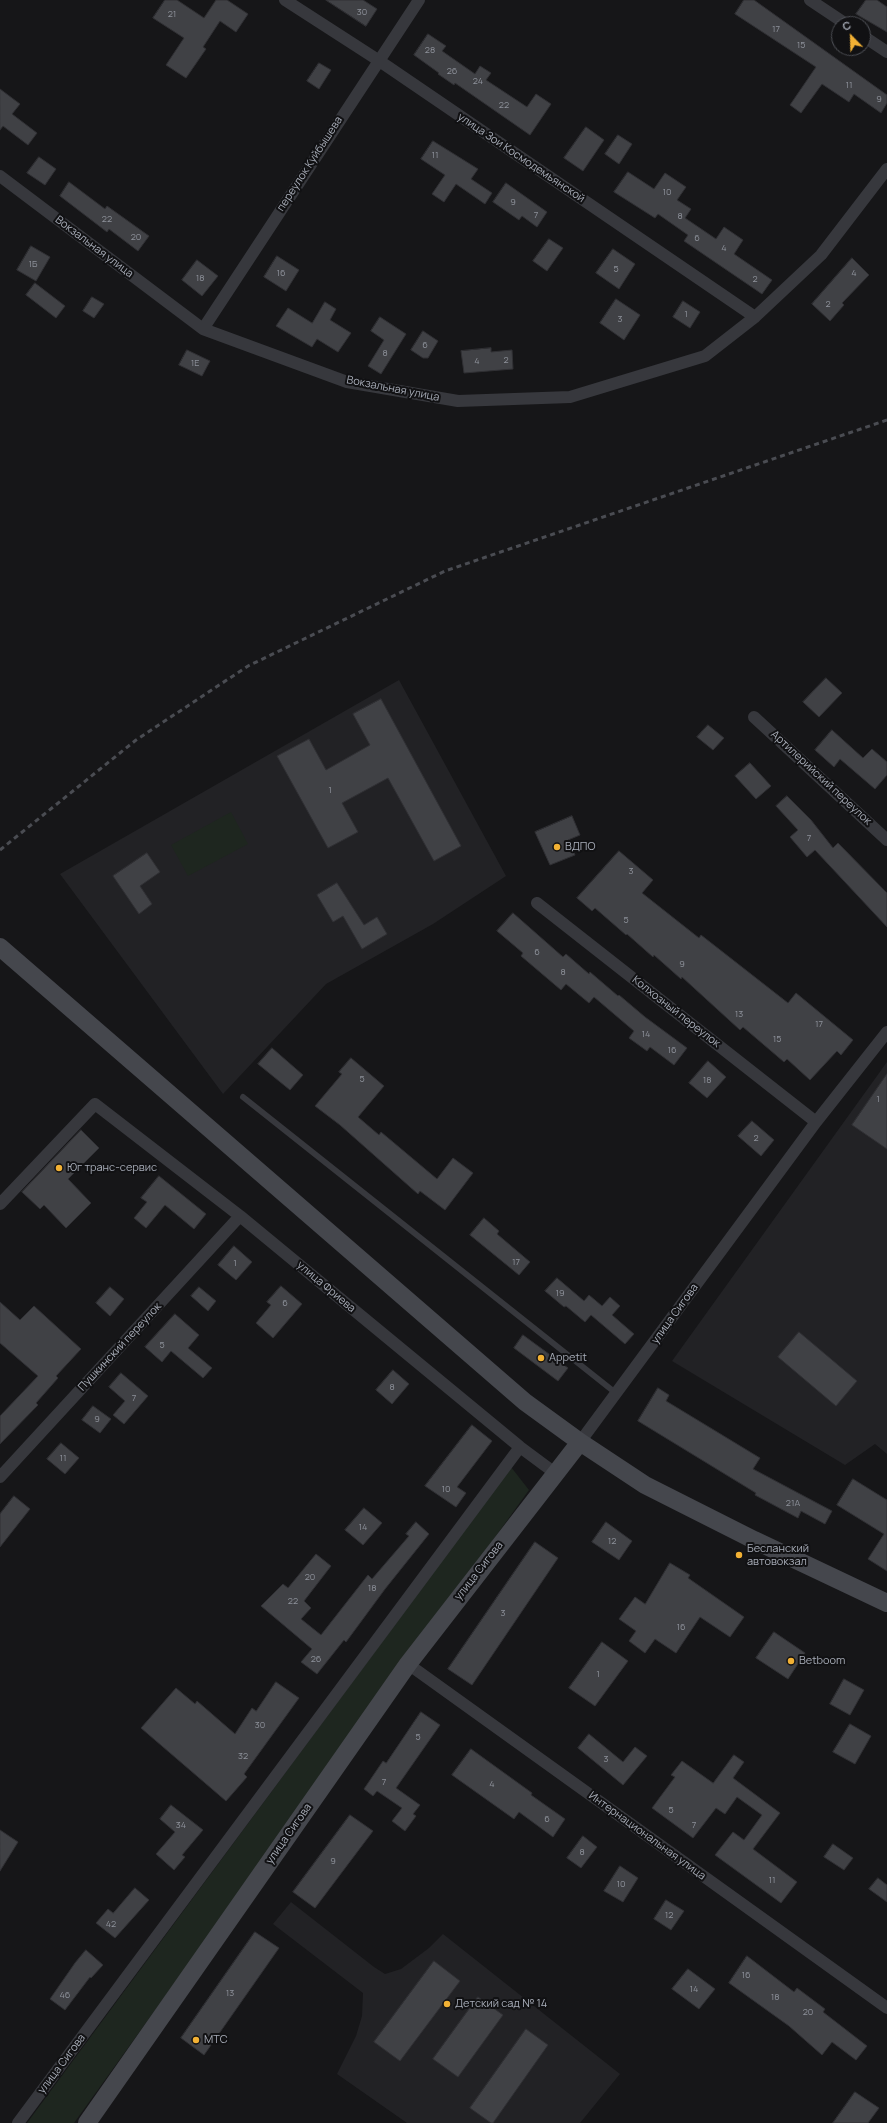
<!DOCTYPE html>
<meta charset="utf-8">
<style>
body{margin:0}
#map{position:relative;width:887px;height:2123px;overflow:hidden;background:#161618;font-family:Manrope,sans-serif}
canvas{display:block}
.north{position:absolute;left:831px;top:16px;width:40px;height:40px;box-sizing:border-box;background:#111113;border:1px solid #4d4f55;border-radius:50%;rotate:337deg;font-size:11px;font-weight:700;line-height:16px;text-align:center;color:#a8adb8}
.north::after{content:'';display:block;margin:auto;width:14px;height:18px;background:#f2b134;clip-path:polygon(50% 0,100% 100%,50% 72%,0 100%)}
</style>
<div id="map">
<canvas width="887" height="2123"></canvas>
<div class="north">С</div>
</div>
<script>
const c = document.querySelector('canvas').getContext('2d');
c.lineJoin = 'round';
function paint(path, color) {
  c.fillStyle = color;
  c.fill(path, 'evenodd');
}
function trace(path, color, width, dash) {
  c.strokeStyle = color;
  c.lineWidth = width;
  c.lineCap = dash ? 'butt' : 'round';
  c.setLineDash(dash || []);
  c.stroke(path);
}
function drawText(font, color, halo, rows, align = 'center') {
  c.font = font + ' Manrope,sans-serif';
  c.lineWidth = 4;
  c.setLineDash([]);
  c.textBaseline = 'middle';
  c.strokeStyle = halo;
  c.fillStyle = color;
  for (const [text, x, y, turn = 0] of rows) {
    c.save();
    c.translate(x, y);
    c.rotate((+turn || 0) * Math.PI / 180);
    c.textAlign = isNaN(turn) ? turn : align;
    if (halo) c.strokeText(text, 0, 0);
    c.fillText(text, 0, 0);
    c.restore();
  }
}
paint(new Path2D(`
 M399,680L506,876L433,924L326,984L223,1094L60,874Z
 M887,1062V1454L875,1444L845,1465L672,1361Z
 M291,1902L374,1967L385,1974L401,1969L429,1948L443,1934L620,2074L580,2123H407L337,2074L356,2036L362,2016L363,1993L273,1924Z`), '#222225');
paint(new Path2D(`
 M231,812L248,844L188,876L171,845Z
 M511,1467L529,1490L74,2123H27Z`), '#1e261f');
const building = new Path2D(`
 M165,0H177L204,18L216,0H227L248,14L236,32L220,21L203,47L206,49L186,78L166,65L184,38L153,18Z
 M326,0H363L377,9L366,26Z
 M744,0H754L887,95V103L881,113L854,94L849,102L822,84L801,113L790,105L816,67L735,14Z
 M866,0H877L887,7V32L856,14Z
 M428,34L446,46L442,51L475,74L480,66L491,73L486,80L527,107L536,94L551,104L530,135L455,83L454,85L438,74L439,73L414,55Z
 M319,63L331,70L319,89L307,81Z
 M0,89L20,104L12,114L37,133L28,145L3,126L0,130Z
 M586,127L604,140L583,171L564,158Z
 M618,135L632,144L619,164L605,154Z
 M433,141L478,169L471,179L492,193L485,204L456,184L444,202L432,194L445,175L421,159Z
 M39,157L56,169L45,185L27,173Z
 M628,172L654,189L665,173L686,187L677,200L691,209L685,218L716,239L724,227L743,240L734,254L772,280L762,294L684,241L688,235L658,214L655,218L614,192Z
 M69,182L105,209L107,206L149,236L138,251L109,229L107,232L60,196Z
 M506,183L547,212L537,227L522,216L519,220L493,202Z
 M549,239L563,248L547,271L533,261Z
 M31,246L50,257L36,281L17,270Z
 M613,249L635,264L619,289L596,273Z
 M277,256L299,270L286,291L264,277Z
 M852,258L869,275L842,303L844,305L830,321L812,304Z
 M197,260L218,276L202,296L182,280Z
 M35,283L65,306L56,318L26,295Z
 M92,297L104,304L94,318L83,311Z
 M616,299L640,315L624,340L600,323Z
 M683,301L700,312L690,328L673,317Z
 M325,302L336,309L330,320L351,333L338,352L317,339L312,347L276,326L288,308L312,323Z
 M380,317L406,334L381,374L368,366L384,340L371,331Z
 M423,331L438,341L428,358H423L411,350Z
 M491,348V352L512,350L513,369L464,373L461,351Z
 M187,350L210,361L202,376L179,365Z
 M826,678L842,693L819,717L803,702Z
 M381,699L461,846L434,861L388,778L342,803L358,832L328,848L277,756L309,739L326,770L370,745L353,714Z
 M708,725L724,738L713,750L697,737Z
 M832,730L863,758L872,749L887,762V775L875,789L840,759L834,767L815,750Z
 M750,763L771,786L756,799L735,776Z
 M787,796L811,820L833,848L838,843L887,893V927L815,850L807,857L790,837L798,830L776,806Z
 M572,816L580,835L568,840L575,855L550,865L535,832Z
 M619,851L653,880L642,893L699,938L701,935L788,1003L796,993L853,1040L841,1055L837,1051L810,1080L787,1059L784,1062L743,1027L740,1030L682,977L681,979L654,955L653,957L627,934L626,935L595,908L592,911L577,898Z
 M147,853L160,872L140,886L152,904L139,914L113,876Z
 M337,883L364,925L377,917L387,934L362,949L343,916L333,922L317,895Z
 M513,913L563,957L566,954L589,974L590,972L618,996L619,995L645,1017L687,1048L674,1065L650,1047L647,1051L629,1038L634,1031L594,997L589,1003L566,984L561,990L521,956L523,953L497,931Z
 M272,1048L303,1075L290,1090L258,1064Z
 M351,1058L384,1086L358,1117L379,1135L381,1132L437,1179L453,1158L473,1173L445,1210L420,1191L418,1194L340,1125L315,1106L342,1074L339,1072Z
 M708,1061L726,1077L707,1098L689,1083Z
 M887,1074V1149L852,1125Z
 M752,1121L774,1140L761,1156L738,1136Z
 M81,1130L99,1148L68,1179L91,1203L66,1228L44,1205L40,1209L22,1192Z
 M159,1176L206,1214L194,1229L165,1205L146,1228L134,1218L147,1202L141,1198Z
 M484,1218L499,1231L497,1234L530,1262L519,1275L470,1235Z
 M234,1246L252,1262L236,1280L218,1265Z
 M557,1278L584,1301L589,1295L602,1306L610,1297L620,1306L612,1315L634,1334L625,1344L591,1315L585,1322L566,1306L564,1307L545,1291Z
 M281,1286L302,1304L273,1338L256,1323L271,1305L267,1302Z
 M110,1287L124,1299L110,1316L96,1303Z
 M199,1287L216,1301L208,1311L191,1296Z
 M0,1302L20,1320L34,1306L81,1349L56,1376L58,1378L36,1403L38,1405L0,1444V1416L38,1376L0,1343Z
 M175,1314L199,1335L188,1348L212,1368L203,1378L171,1351L162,1362L145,1347Z
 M799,1332L857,1381L836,1406L778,1357Z
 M523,1335L568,1368L558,1381L514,1348Z
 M393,1370L409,1384L392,1404L376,1390Z
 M121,1373L148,1396L124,1424L113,1415L125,1401L109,1387Z
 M658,1388L669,1395L666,1401L760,1458L753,1469L832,1511L825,1524L801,1511L798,1518L755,1495L756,1493L638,1421Z
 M93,1406L111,1419L100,1433L82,1420Z
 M472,1425L492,1441L457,1487L466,1493L456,1507L425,1486Z
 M61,1443L79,1458L65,1474L47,1459Z
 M853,1479L887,1500V1571L868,1559L884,1534L837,1505Z
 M14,1496L30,1509L0,1547V1514Z
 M364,1508L382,1523L363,1545L345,1530Z
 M416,1522L429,1534L385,1589L346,1642L344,1640L317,1674L301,1662L312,1649L261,1606L283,1584L288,1588L316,1554L331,1566L304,1601L311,1608L301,1619L321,1635L368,1575L372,1579L409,1536L406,1534Z
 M606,1522L632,1541L619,1560L592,1542Z
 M535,1542L558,1558L472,1685L448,1669Z
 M670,1563L690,1575L688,1578L744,1617L730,1637L700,1617L676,1653L655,1639L645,1653L629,1641L636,1631L619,1619L635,1597L645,1604Z
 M774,1632L805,1653L788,1679L756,1658Z
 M602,1642L628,1661L595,1706L569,1688Z
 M844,1679L864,1690L850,1715L830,1704Z
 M276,1682L299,1698L244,1774L247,1777L226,1801L141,1728L176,1688L195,1704L197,1701L235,1734L252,1708L256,1711Z
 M421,1712L440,1725L396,1788L420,1805L413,1814L416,1816L405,1831L392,1821L402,1808L377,1791L373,1796L364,1789L383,1761L386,1763Z
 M850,1724L871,1736L855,1764L833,1752Z
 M589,1734L623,1762L635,1747L647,1756L623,1785L578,1748Z
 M471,1749L532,1793L531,1795L565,1819L553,1837L519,1812L514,1819L452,1775Z
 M734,1755L744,1762L733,1778L780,1813L753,1849L797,1882L781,1903L715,1855L733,1832L744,1840L762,1815L737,1797L725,1814L716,1808L693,1838L652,1808L675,1777L671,1775L682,1761L713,1783Z
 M171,1805L203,1830L182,1855L185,1857L174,1870L156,1854L175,1832L160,1819Z
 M350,1815L373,1831L315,1908L293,1892Z
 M0,1830L18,1842L0,1871Z
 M583,1836L597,1847L581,1868L567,1858Z
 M833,1844L853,1858L844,1870L824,1857Z
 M620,1866L638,1878L623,1902L604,1891Z
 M878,1878L887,1885V1902L869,1889Z
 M135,1888L149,1900L115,1938L96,1923L108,1909L113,1913Z
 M666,1900L684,1911L671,1930L654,1919Z
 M255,1932L279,1948L204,2055L181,2038Z
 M86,1950L103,1965L91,1978L90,1977L65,2010L50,1999L75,1963Z
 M747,1956L794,1992L797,1988L825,2009L823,2012L867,2046L856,2060L832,2042L822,2055L789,2026L729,1983Z
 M434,1961L460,1981L400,2061L374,2042Z
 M688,1969L715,1989L699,2009L672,1989Z
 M478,1997L503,2015L458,2077L433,2059Z
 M526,2029L548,2045L493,2123H491L470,2108Z
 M855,2092L879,2108L868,2123H833Z`);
paint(building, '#404145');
trace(building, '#303034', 1);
trace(new Path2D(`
 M243,1097L617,1394`), '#37383d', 6);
trace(new Path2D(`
 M285,0L378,60L755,317
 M810,0L846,24
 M863,36L887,52
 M0,176L203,329L347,382L458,401L570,397L705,356L755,317L821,255L887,169
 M203,329L419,0
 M754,717L887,840
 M537,903L816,1122
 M0,1204L95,1104L240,1216L520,1447L555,1473
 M580,1442L816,1122L887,1032
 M0,1477L240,1216
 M408,1664L887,2008
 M18,2123L520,1447`), '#37383d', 12);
trace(new Path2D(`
 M0,947L525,1402L580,1442L645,1485L754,1540L887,1603
 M87,2123L408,1664L580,1442`), '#45474d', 18);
trace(new Path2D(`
 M0,850L136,740L248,666L445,571L887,420`), '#4a4c52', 3, [5, 4]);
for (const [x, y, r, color] of [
 [557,847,4,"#f2b134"],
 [59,1168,4,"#f2b134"],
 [541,1358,4,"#f2b134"],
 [739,1555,4,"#f2b134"],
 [791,1661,4,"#f2b134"],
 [447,2004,4,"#f2b134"],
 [196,2040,4,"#f2b134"]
]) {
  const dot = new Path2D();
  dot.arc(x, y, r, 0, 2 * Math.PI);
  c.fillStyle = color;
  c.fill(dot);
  trace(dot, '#111113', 1.5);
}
drawText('9px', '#8e929b', null, [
 ["30",362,12],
 ["21",172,14],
 ["17",776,29],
 ["15",801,45],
 ["28",430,50],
 ["26",452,71],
 ["24",478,81],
 ["11",849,85],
 ["9",879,99],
 ["22",504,105],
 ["11",435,155],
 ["10",667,192],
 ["9",513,202],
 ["7",536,215],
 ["8",680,216],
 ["22",107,219],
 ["20",136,237],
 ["6",697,238],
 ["4",724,248],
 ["1Б",33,264],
 ["5",616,269],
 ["16",281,273],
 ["4",854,273],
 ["18",200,278],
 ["2",755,279],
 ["2",828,304],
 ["1",686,314],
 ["3",620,319],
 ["6",425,345],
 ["8",385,353],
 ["2",506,360],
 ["4",477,361],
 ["1Е",195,363],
 ["1",330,790],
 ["7",809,838],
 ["3",631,871],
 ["5",626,920],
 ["6",537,952],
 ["9",682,964],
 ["8",563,972],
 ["13",739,1014],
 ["17",819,1024],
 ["14",646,1034],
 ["15",777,1039],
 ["16",672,1050],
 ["5",362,1079],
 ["18",707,1080],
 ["1",878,1099],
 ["2",756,1138],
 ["17",516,1262],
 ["1",235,1263],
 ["19",560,1293],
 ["6",285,1303],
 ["5",162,1345],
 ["8",392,1387],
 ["7",134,1398],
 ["9",97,1419],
 ["11",63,1458],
 ["10",446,1489],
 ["21А",793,1503],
 ["14",363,1527],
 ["12",612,1541],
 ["20",310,1577],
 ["18",372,1588],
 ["22",293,1601],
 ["3",503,1613],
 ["16",681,1627],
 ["26",316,1659],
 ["1",598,1674],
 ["30",260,1725],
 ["5",418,1737],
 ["32",243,1756],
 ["3",606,1759],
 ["7",384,1782],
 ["4",492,1784],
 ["5",671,1810],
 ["6",547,1819],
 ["34",181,1825],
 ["7",694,1825],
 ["8",582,1852],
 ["9",333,1861],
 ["11",772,1880],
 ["10",621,1884],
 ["12",669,1915],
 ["42",111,1924],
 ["16",746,1975],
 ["14",694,1989],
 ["13",230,1993],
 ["46",65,1995],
 ["18",775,1997],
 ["20",808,2012]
]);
drawText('11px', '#a8adb8', '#111113', [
 ["улица Зои Космодемьянской",521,158,34],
 ["переулок Куйбышева",310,164,-57],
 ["Вокзальная улица",94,247,37],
 ["Вокзальная улица",393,389,11],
 ["Артилерийский переулок",821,778,43],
 ["Колхозный переулок",676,1012,38],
 ["улица Фриева",326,1287,40],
 ["улица Сигова",675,1314,-54],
 ["Пушкинский переулок",120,1347,-47],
 ["улица Сигова",479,1571,-52],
 ["улица Сигова",289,1834,-55],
 ["Интернациональная улица",647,1836,36],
 ["улица Сигова",62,2064,-53]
]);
drawText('11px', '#a8adb8', '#111113', [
 ["ВДПО",565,847],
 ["Юг транс-сервис",67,1168],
 ["Appetit",549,1358],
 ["Бесланский",747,1549],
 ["автовокзал",747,1562],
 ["Betboom",799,1661],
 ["Детский сад № 14",455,2004],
 ["МТС",204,2040]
], 'left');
</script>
